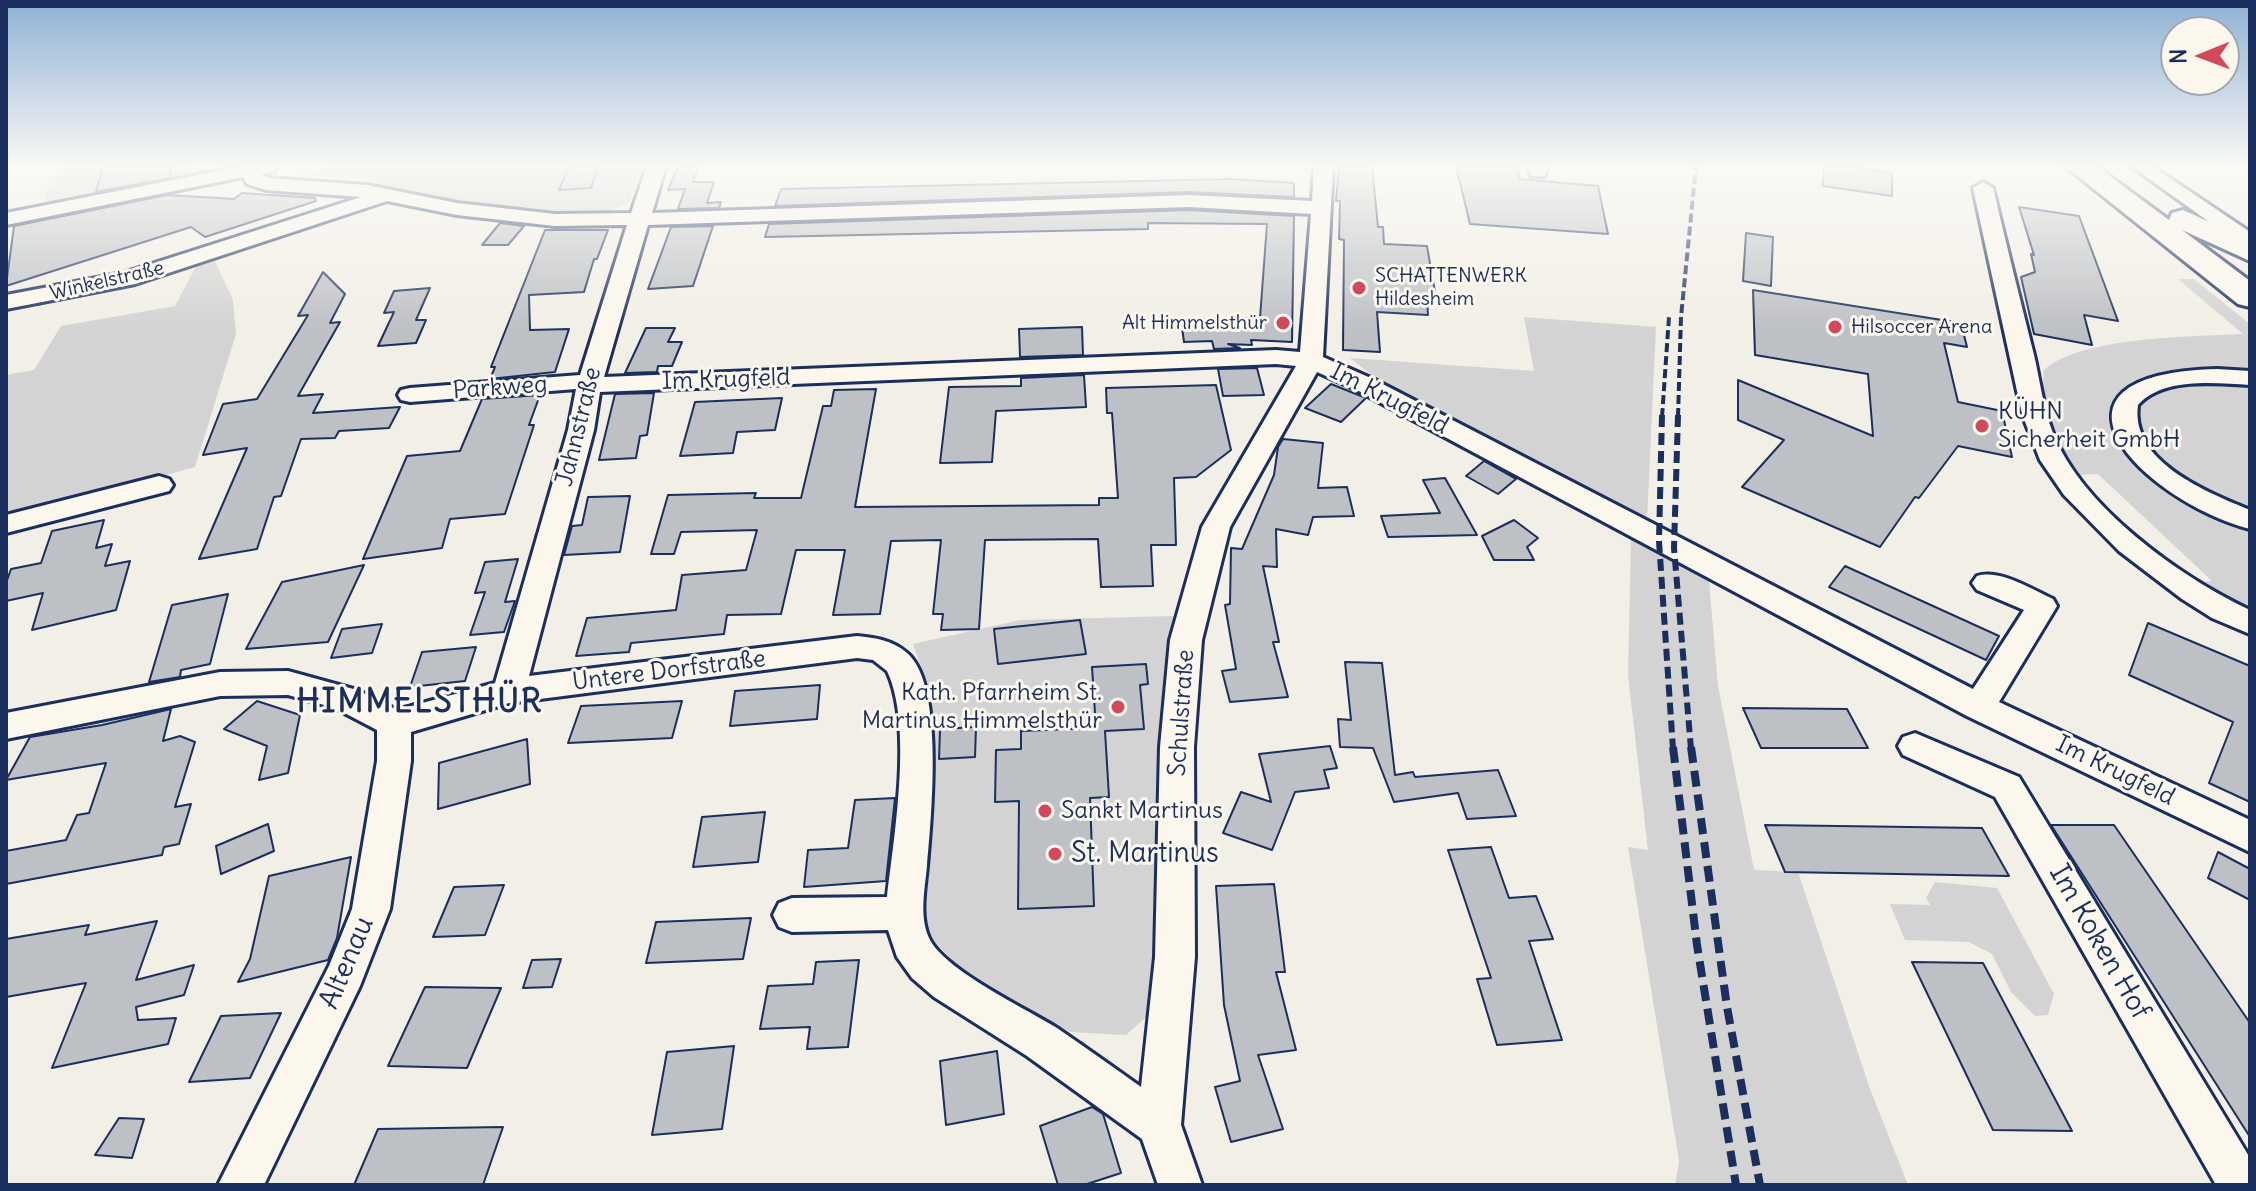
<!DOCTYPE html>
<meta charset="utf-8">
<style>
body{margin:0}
#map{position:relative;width:2256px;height:1191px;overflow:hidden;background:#f2efe6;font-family:Delius,sans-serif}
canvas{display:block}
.frame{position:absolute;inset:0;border:8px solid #1b2f5e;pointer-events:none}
.north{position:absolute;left:2160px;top:16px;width:80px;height:80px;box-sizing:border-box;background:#fbf7ec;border:2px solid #a1a7b3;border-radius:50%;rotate:269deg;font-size:22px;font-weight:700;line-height:32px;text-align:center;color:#1b2f5e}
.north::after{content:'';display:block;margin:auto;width:28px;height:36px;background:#d1495b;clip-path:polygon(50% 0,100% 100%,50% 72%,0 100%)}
</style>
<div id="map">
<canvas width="2256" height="1191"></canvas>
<div class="frame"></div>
<div class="north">N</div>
</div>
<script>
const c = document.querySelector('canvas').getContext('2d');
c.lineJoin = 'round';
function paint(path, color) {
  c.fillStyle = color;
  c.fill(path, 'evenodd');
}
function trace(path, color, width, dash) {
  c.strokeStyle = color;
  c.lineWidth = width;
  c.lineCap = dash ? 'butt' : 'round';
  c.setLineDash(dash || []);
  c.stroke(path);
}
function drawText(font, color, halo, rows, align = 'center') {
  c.font = font + ' Delius,sans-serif';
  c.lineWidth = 6;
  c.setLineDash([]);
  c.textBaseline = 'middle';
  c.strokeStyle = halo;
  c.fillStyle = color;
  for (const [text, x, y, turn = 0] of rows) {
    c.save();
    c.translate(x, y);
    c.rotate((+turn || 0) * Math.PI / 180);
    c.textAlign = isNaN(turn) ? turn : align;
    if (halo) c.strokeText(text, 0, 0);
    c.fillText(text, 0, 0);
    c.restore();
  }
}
paint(new Path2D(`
 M65,166H191L189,173L45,204L46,191Z
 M335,166H642L629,203C559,236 448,194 373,186L379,179L297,175Z
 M215,261L233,300L236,334L195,467L6,519V375L34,370L61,326L175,306L196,266Z
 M2178,279H2194L2250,324V508L2218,495L2250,528V613L2193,583L2212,581L2098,474L2078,475C2058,443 2038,409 2044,370C2082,336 2191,337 2243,334Z
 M1524,317L1656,327L1647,520L1379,381L1350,358L1534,371Z
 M1631,539L1709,581L1718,686L1754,870L1798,872L1870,1089L1908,1185H1675L1679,1161L1628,847L1648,850L1628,675Z
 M1174,616L1164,732L1153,1011L1126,1035L1070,1032L971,979L918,925L934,722L927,684L913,644L1021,620Z
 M1935,882L1997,888L2054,994L2048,1015L2035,1016L2011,992L1992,954L1969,942L1905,940L1890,904L1930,905L1926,898Z`), '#d2d3d2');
const building = new Path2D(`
 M103,166H171L170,178L96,192Z
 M569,166H598L591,188L559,190Z
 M678,166H699L693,182H714L707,203L721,202L719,208L678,209L685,189L668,190Z
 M1339,166H1372L1378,227H1383L1384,244L1427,246L1436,298L1427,297L1428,315L1377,312L1380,352L1343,350L1344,240L1339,239L1340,201H1336Z
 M1456,166H1517L1520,179L1598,186L1608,234L1470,224Z
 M1824,166H1852L1892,174V196L1823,186Z
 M1232,179L1294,183V197L1189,192L775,206L781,189Z
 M242,193L315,198L316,201L205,237L191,227L6,286L14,226L167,195L234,199Z
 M2019,207L2079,216L2118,321L2084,315L2092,345L2034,334L2021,277L2035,272L2031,254L2034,255Z
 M1189,210L1294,216L1292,342L1251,340L1252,345L1228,344L1240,348L1214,349L1212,341L1184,342L1181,320L1260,318L1267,224L1148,223V229L765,237L769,224Z
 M500,223L524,226L508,245H482Z
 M713,226L693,286L648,289L671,227Z
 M545,230H608L597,259H594L584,292L529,295L530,330L569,329L555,372L490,379L495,367H491Z
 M1746,233L1773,237L1771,286L1743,281Z
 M323,272L345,294L330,323L340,322L298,396L323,394L313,413L400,407L389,428L339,431L335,438L301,439L281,496L274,497L257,549L199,559L247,448L203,455L223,404L257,399L308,315L298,316Z
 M430,288L416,320H426L416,343L378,346L394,312L384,313L394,291Z
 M1753,290L1961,323L1967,347L1944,343L1958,402L2002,411L2012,457L1958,446L1919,498L1915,497L1880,547L1742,487L1784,440L1738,420V380L1873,436L1868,374L1755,355Z
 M1082,327L1083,355L1020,357L1019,329Z
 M646,328H675L668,342H682L672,366H658L657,372L625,373Z
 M1257,368L1264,395L1223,396L1218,369Z
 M1084,375L1086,407L996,411L992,462L940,463L949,387L1021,386V378Z
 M1331,384L1366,398L1341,422L1305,408Z
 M1216,385L1231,450L1196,477L1174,478L1176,545H1151L1153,586L1101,587L1098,539L985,540L979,629L941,630L943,614H933L941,540L891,541L880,614L833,615L845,550H796L781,614L727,615L724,634L631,643L629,652L576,656L587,618L676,610L682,575L746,570L757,530L681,532L674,554H651L668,495L756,493L754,498H801L823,406H831L834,390L876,389L855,507L1099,505V498H1118L1112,413H1107L1106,388Z
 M654,393L647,435L640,436L636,458L599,460L615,394Z
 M540,395L529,425H534L505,514L450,519L442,548L363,559L407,456L460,451L482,399Z
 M782,398L775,430L737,432L733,453L680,456L695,402Z
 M1283,439L1323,443L1318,488L1347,487L1354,516L1313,517L1308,535L1276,529L1277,567L1263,566L1279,642H1273L1288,697L1230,702L1222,671L1236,669L1225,605L1230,604L1231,548L1242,549L1274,475L1278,447Z
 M1484,461L1516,479L1498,494L1466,476Z
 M1445,478L1477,535L1388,537L1381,516L1440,513L1423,480Z
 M630,496L620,552L564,555L572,526L582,525L588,497Z
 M104,520L96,548L112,544L105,566L130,561L116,610L32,630L43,593L6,601V583L11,569L41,563L52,531Z
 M1514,520L1538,538L1527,547L1534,560H1494L1482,536Z
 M518,559L505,602L515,601L504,632L470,635L485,592L475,593L485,562Z
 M364,565L328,642L246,649L282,582Z
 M1845,566L1999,636L1986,660L1829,587Z
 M228,594L210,664L181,670L180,677L149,682L172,605Z
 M1080,620L1086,654L998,664L994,629Z
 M2148,623L2250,666V802L2209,783L2233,722L2129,675Z
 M382,624L372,653L331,658L342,629Z
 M476,647L465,681L410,687L422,652Z
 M1345,662L1382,663L1395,775L1413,772L1415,777L1498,770L1516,816L1467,819L1458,793L1394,802L1373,748L1340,747L1338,719L1351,720Z
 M1146,664L1148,684L1140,685L1144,729L1105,731L1109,797L1090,798L1094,906L1018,909L1019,801L995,802L996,750L1021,749V731L1096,728L1092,667Z
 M820,685L817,719L730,726L735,691Z
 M257,701L300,715L288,773L259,780L267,746L224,729Z
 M682,701L672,738L568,743L581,706Z
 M1743,708L1847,709L1868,748H1761Z
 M171,709L163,741L180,736L195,742L175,807L191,804L179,844L164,847L162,855L6,884V851L66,840L77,815L89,813L106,763L6,780L30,737L102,725Z
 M976,727L975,757L939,759L940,729Z
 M527,739L530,784L438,809L439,763Z
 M1330,746L1337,768L1324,770L1329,788L1295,792L1272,850L1223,833L1241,792L1271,802L1259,754Z
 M895,798L886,881L804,887L808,850L848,848L855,800Z
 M765,812L758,862L693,867L702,817Z
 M268,824L274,851L221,874L216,846Z
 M1765,825L1982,828L2009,876L1785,872Z
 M2051,825H2114L2250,1023V1137Z
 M1491,847L1509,898L1536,896L1553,939L1529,941L1562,1040L1497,1045L1477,979L1491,978L1448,850Z
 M2218,852L2250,869V900L2208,878Z
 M351,857L337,938L328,960L238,982L250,959L269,876Z
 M1274,884L1285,972H1276L1296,1050L1258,1055L1283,1129L1231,1142L1215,1087L1240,1081L1224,1005L1216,886Z
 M504,885L485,935L433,937L454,887Z
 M751,918L743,959L646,963L656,922Z
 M157,921L136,980L194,965L184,995L136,1007L138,1020L176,1018L168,1044L52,1068L86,983L6,997V939L89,925L85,935Z
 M561,959L552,987L523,988L532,960Z
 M859,960L848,1047L807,1049L810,1027L760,1029L768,986L813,984L816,962Z
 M1912,962L1983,963L2072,1131L1993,1130Z
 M425,987L501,988L467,1068L388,1066Z
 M281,1013L250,1078L189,1082L221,1016Z
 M734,1046L722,1129L652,1135L667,1052Z
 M997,1051L1004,1114L946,1125L940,1061Z
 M1092,1107L1103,1114L1121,1173L1084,1185H1058L1040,1126Z
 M119,1118L144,1119L132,1158L95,1155Z
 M503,1127L483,1185H354L378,1129Z`);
paint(building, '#bdc0c4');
trace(building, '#1b2f5e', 2);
const minor = new Path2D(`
 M243,166H276L274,171L261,174L268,178L367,185L457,203L555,214L631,213L647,166H666L652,213L1189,195L1312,201L1314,166H1333L1323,357L1373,379L1973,689L2024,610L1977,590L1972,583L1977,576C2000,569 2031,589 2053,599L2057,606L1999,702L2250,820V852L1967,716L1355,389L1317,372L1230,527L1202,640L1194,747L1195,957L1181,1125L1202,1185H1158L1142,1139L1027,1056L934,997L912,978L897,957L888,930L792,932L779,927L773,915L779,903L792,898L887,897C894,837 913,725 887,671L873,660L857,658L509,703L411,732V761L390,909L360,986L264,1185H218L329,966L352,909L377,761V730L335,708L288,695L220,696L6,739V713L220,672L288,671L357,690L397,710L495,683L568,430L576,389L410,402L401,400L398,395L401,390L410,388L580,375L627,225L555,226L457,215L387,201L135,284L6,309V295L123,273L361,197L266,190L247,184L243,177L6,225V213ZM1189,207L1311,214L1300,352L1276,350L604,377L648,225ZM1276,364L1296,366L1202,527L1170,640L1160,747L1155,957L1141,1087C1113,1067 1085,1047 1057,1028C1025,1008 944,970 929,938C919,916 925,888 927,866C931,819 945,685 907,653C892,640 876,638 857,636L529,676L594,430L600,392Z
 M1529,166H1547L1545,176H1531Z
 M2131,166H2152L2250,232V248L2243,246Z
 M1983,182L1993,188C2006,244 2020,299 2034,355C2040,380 2043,408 2053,433C2082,507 2180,577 2250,610V634L2212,618L2182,599L2119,551L2064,495L2040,460L2022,414L1973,188Z
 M2217,369L2250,371V385C2215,383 2163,377 2138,405C2130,462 2207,492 2250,510V529C2142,500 2019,374 2217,369Z
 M159,476L169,479L173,485L169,491L6,533V515Z
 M1915,733L2019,777L2250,1158V1185H2216L1995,797L1903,755L1898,746L1903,737Z`);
const highway = new Path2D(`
 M2065,166H2096L2169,220L2172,213L2183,210L2250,240V261L2182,230L2250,281V307L2238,304Z`);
trace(minor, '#1b2f5e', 6);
trace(highway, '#1b2f5e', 6);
paint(minor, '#fbf7ec');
paint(highway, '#fbf7ec');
trace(new Path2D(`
 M1662,417L1669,317
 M1678,417L1681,317L1696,166`), '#1b2f5e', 4, [9, 4]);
trace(new Path2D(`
 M1662,415L1659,541L1673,749
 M1678,415L1674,548L1691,749`), '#1b2f5e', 6, [12, 6]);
trace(new Path2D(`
 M1673,747L1697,945L1736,1185
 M1691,747L1727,1007L1760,1185`), '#1b2f5e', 8, [16, 8]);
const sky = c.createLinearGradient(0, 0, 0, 332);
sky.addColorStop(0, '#8fb1d4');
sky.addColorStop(0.5, '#f9f8f4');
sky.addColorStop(1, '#f9f8f400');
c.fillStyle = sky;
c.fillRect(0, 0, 2256, 332);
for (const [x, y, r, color] of [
 [1359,288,8,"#d1495b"],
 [1283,323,8,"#d1495b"],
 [1835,327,8,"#d1495b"],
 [1982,426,8,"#d1495b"],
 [1118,707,8,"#d1495b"],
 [1045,811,8,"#d1495b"],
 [1055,854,8,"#d1495b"]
]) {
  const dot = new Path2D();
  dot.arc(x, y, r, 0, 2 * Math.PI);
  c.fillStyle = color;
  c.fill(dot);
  trace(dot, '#fbf7ec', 3);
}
drawText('20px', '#1b2f5e', '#fbf7ec', [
 ["SCHATTENWERK",1375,276],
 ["Hildesheim",1375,299],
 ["Alt Himmelsthür",1267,323,"right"],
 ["Hilsoccer Arena",1851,327]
], 'left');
drawText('20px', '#1b2f5e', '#fbf7ec', [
 ["Winkelstraße",107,281,-13]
]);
drawText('24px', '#1b2f5e', '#fbf7ec', [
 ["Im Krugfeld",726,380,-2],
 ["Parkweg",500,388,-4],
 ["Im Krugfeld",1389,399,27],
 ["Jahnstraße",579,427,-76],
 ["Untere Dorfstraße",669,671,-7],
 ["Schulstraße",1182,713,-86],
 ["Im Krugfeld",2115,771,26]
]);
drawText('24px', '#1b2f5e', '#fbf7ec', [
 ["KÜHN",1998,412],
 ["Sicherheit GmbH",1998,440],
 ["Kath. Pfarrheim St.",1102,693,"right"],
 ["Martinus Himmelsthür",1102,721,"right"],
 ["Sankt Martinus",1061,811]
], 'left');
drawText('28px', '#1b2f5e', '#fbf7ec', [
 ["St. Martinus",1071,854]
], 'left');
drawText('28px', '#1b2f5e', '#fbf7ec', [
 ["Im Koken Hof",2099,942,60],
 ["Altenau",347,963,-67]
]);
c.letterSpacing = '2px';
drawText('bold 32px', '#1b2f5e', '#fbf7ec', [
 ["HIMMELSTHÜR",420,703]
]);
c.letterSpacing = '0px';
</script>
